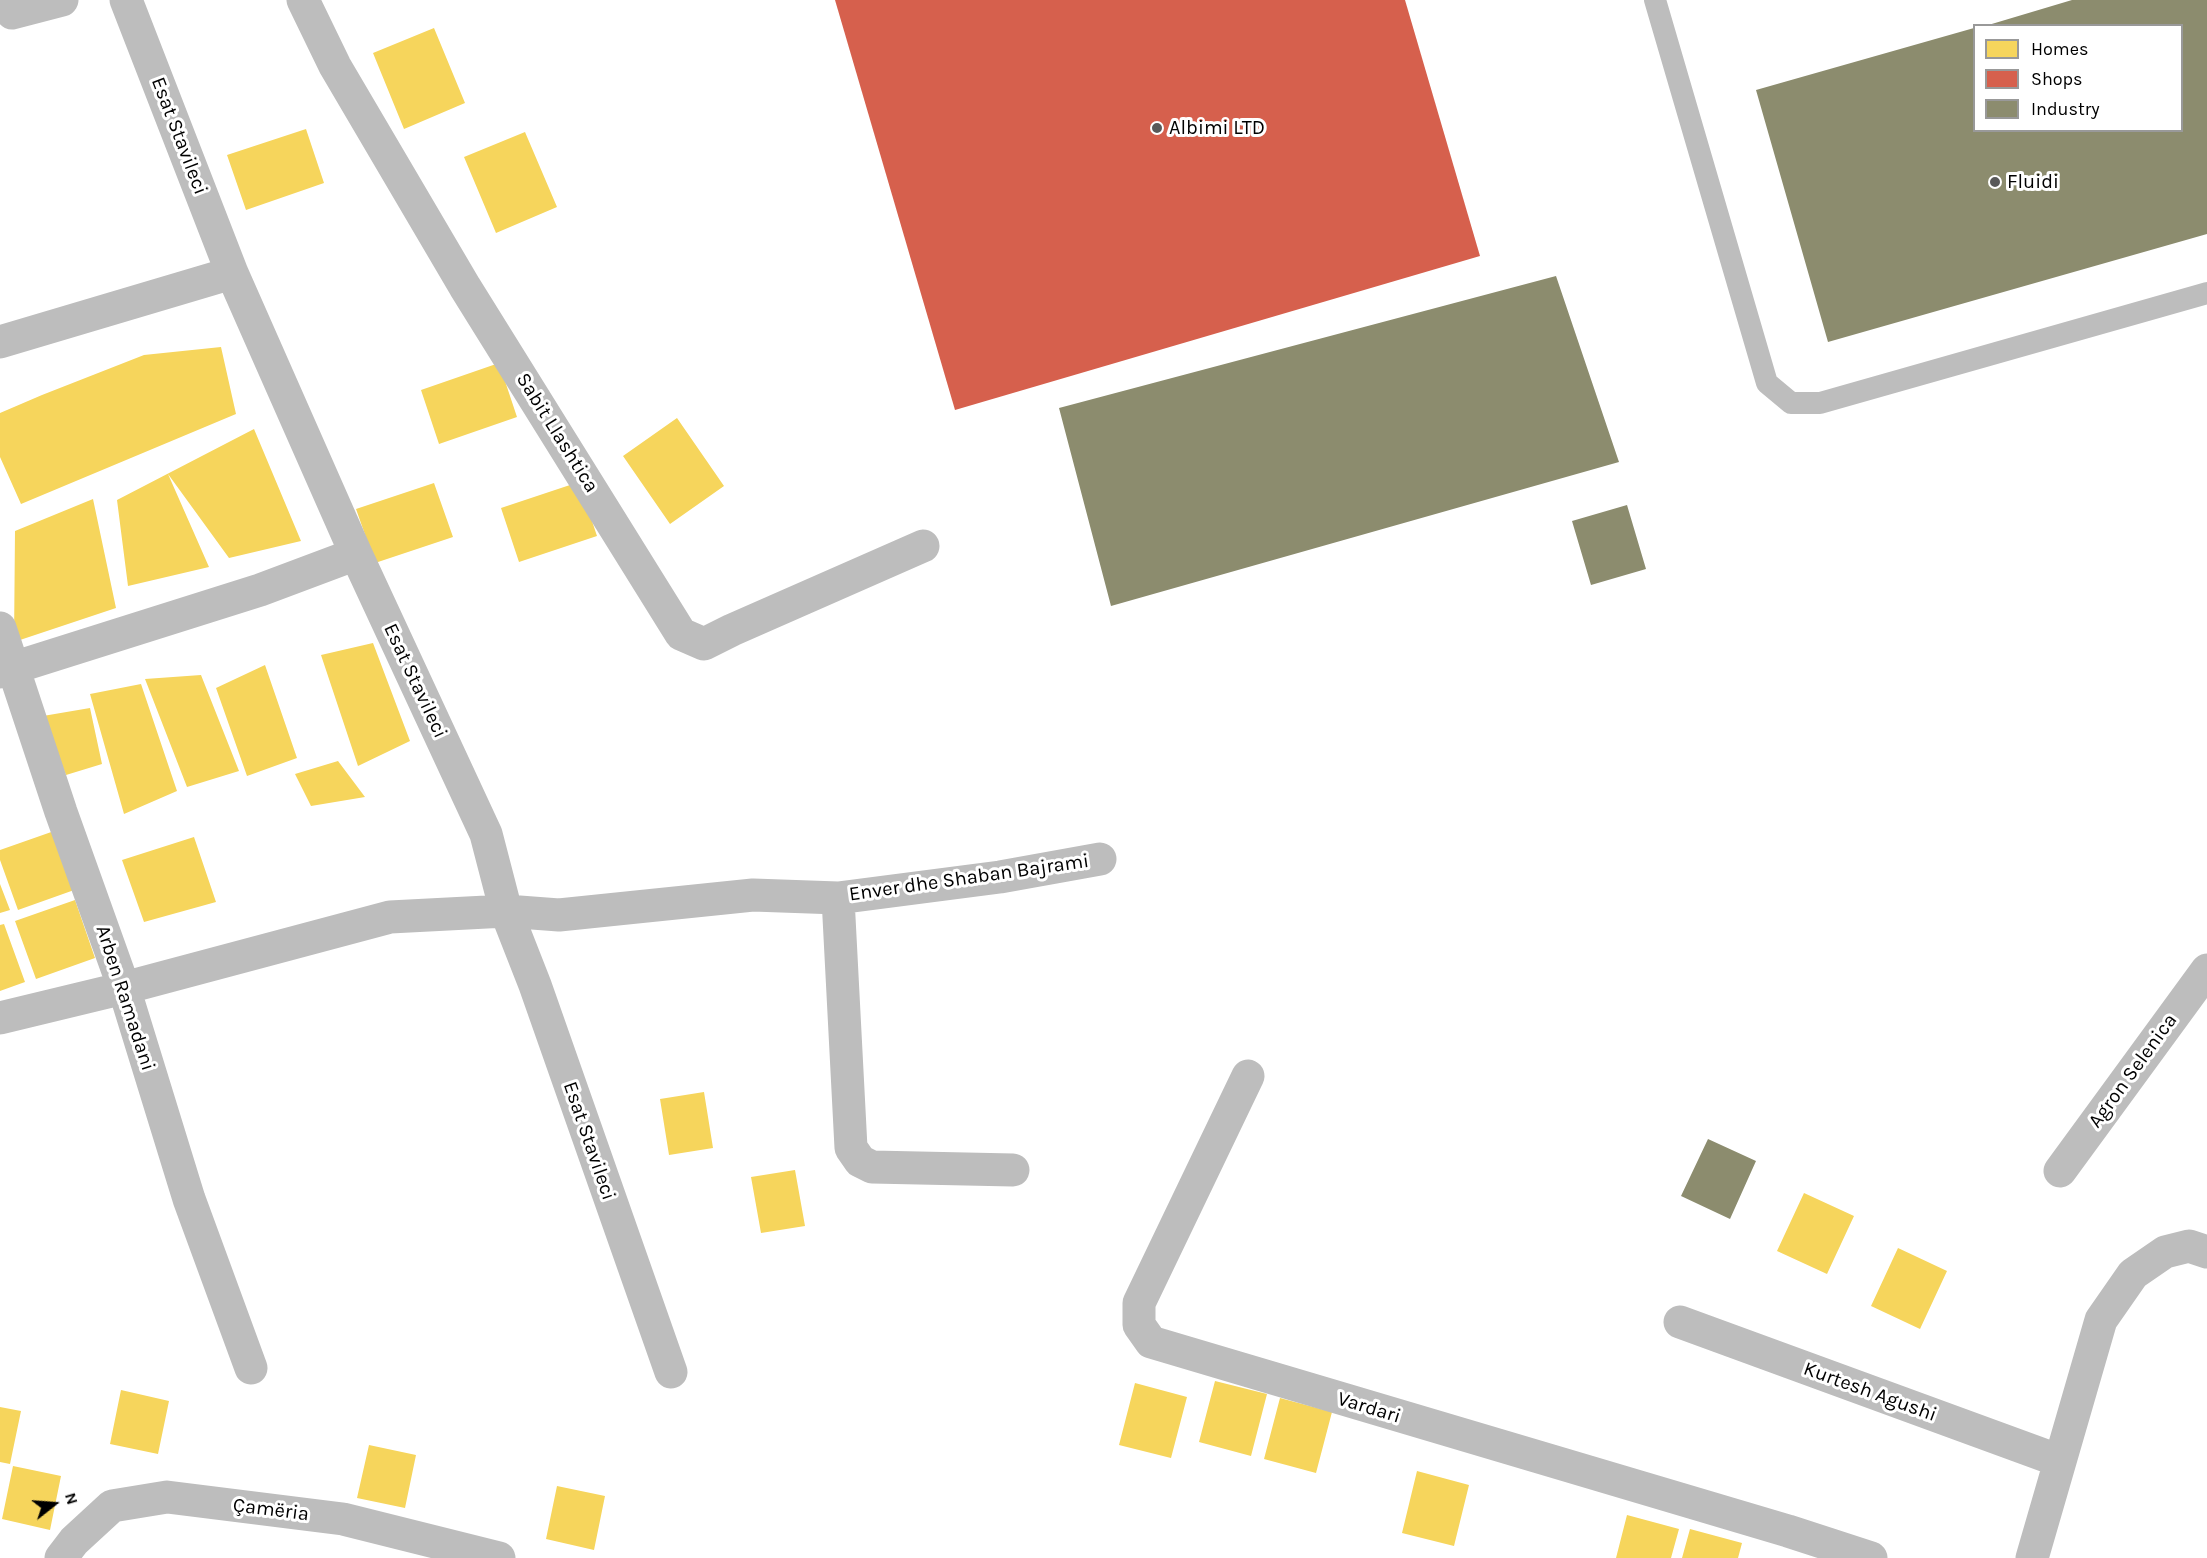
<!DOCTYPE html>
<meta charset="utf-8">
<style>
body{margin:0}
#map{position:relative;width:2207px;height:1558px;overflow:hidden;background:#fff;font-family:Karla,sans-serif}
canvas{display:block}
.legend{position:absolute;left:1973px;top:24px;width:210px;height:108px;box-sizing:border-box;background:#fff;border:2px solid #999;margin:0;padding:8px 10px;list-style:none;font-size:18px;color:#000}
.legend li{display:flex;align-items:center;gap:12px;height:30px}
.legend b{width:30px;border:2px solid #999}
.north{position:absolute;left:24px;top:1474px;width:60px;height:60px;-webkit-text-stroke:4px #fff;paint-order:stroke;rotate:73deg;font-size:16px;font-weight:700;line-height:24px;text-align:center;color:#000}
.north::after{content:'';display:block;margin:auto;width:21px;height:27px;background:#000;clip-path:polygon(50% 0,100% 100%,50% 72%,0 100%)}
</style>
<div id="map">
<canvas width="2207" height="1558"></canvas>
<ul class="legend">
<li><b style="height:16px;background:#f6d55c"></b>Homes</li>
<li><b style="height:16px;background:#d6604d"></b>Shops</li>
<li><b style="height:16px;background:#8c8c6e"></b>Industry</li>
</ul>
<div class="north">N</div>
</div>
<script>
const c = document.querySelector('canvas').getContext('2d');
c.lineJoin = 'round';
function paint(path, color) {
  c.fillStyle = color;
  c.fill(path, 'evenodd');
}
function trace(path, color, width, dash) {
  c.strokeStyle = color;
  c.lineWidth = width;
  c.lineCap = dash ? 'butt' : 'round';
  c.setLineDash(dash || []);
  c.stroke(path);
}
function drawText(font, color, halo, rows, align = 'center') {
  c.font = font + ' Karla,sans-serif';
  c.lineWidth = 6;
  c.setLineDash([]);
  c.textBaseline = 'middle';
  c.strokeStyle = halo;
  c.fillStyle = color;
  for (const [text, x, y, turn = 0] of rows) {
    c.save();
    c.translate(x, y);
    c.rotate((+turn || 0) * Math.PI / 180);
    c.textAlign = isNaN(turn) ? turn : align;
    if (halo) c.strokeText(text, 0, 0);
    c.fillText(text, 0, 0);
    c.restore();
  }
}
paint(new Path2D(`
 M434,28L465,103L404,129L373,53Z
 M306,129L324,183L246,210L227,155Z
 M525,132L557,207L496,233L464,157Z
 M221,347L236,414L21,504L0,457V413L42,395L144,355Z
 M499,363L517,417L439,444L421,390Z
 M677,418L724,486L670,524L623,456Z
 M254,429L301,541L229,558L168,474L209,567L128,586L117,500Z
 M579,482L597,536L519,562L501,508Z
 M434,483L453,537L375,563L356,509Z
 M93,499L116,608L14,642L15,531Z
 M373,643L410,741L358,766L321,655Z
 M265,665L297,758L247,776L216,688Z
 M201,675L239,771L187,787L145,679Z
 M141,684L177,791L124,814L90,694Z
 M90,708L102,764L66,775L43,716Z
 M338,761L365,797L311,806L295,774Z
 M57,830L77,889L18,910L0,860V850Z
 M194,837L216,902L144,922L122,860Z
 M0,884L10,910L0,913Z
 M75,900L95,958L36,979L15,921Z
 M4,924L25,982L0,991V925Z
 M704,1092L713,1148L669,1155L660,1099Z
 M795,1170L805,1226L761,1233L751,1177Z
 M1804,1193L1854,1216L1827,1274L1777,1251Z
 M1898,1248L1947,1271L1920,1329L1871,1306Z
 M1215,1381L1267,1394L1251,1456L1199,1442Z
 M1135,1383L1187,1397L1171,1458L1119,1445Z
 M121,1390L169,1401L158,1454L110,1444Z
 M1280,1398L1332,1412L1316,1473L1264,1459Z
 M0,1407L21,1411L10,1464L0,1462Z
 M369,1445L416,1455L405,1508L357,1498Z
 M13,1466L61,1476L50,1530L2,1519Z
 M1417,1471L1469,1485L1454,1546L1402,1533Z
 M557,1486L605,1496L594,1550L546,1539Z
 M1627,1515L1679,1529L1671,1558H1616Z
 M1690,1529L1742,1543L1738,1558H1682Z`), '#f6d55c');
paint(new Path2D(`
 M835,0H1405L1480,256L955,410Z`), '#d6604d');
paint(new Path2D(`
 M2072,0H2207V234L1828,342L1756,90L1974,28V130H2182V26H1985Z
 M1556,276L1619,462L1111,606L1059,408Z
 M1627,505L1646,569L1591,585L1572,521Z
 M1708,1139L1756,1161L1730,1219L1681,1196Z`), '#8c8c6e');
trace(new Path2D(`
 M1655,0L1767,383L1791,403H1820L2207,293`), '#bdbdbd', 22);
trace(new Path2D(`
 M6,0L12,13L62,0
 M126,0L232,273L356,554L486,834L506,911L535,985L671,1372
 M303,0L335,66L465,287L681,634L704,644L732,630L923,546
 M0,342L232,273
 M0,628L61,812L124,988L189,1199L251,1368
 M0,672L260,590L356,554
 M838,898L851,1148L860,1161L872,1167L1013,1170
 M0,1018L124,988L390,917L506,911L559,915L753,895L838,898L1000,877L1100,859
 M1248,1076L1139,1303V1325L1151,1342L1788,1531L1871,1558
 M2060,1171L2207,970
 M1680,1322L2060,1461
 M61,1558L74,1541L112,1506L167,1497L343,1519L499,1558
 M2032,1558L2101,1320L2133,1274L2165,1252L2189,1246L2207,1252`), '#bdbdbd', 33);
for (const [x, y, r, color] of [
 [1157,128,6,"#595959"],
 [1995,182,6,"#595959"]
]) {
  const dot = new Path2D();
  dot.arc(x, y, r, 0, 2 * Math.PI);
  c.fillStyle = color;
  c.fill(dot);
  trace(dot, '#fff', 2);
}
drawText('20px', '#000', '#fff', [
 ["Albimi LTD",1169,128],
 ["Fluidi",2007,182]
], 'left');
drawText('20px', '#000', '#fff', [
 ["Esat Stavileci",179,136,69],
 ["Sabit Llashtica",557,433,58],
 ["Esat Stavileci",415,681,65],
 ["Enver dhe Shaban Bajrami",969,878,-8],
 ["Arben Ramadani",125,998,72],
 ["Agron Selenica",2133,1071,-54],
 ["Esat Stavileci",589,1141,71],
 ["Kurtesh Agushi",1870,1392,20],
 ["Vardari",1369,1408,17],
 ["Çamëria",271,1510,7]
]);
</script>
